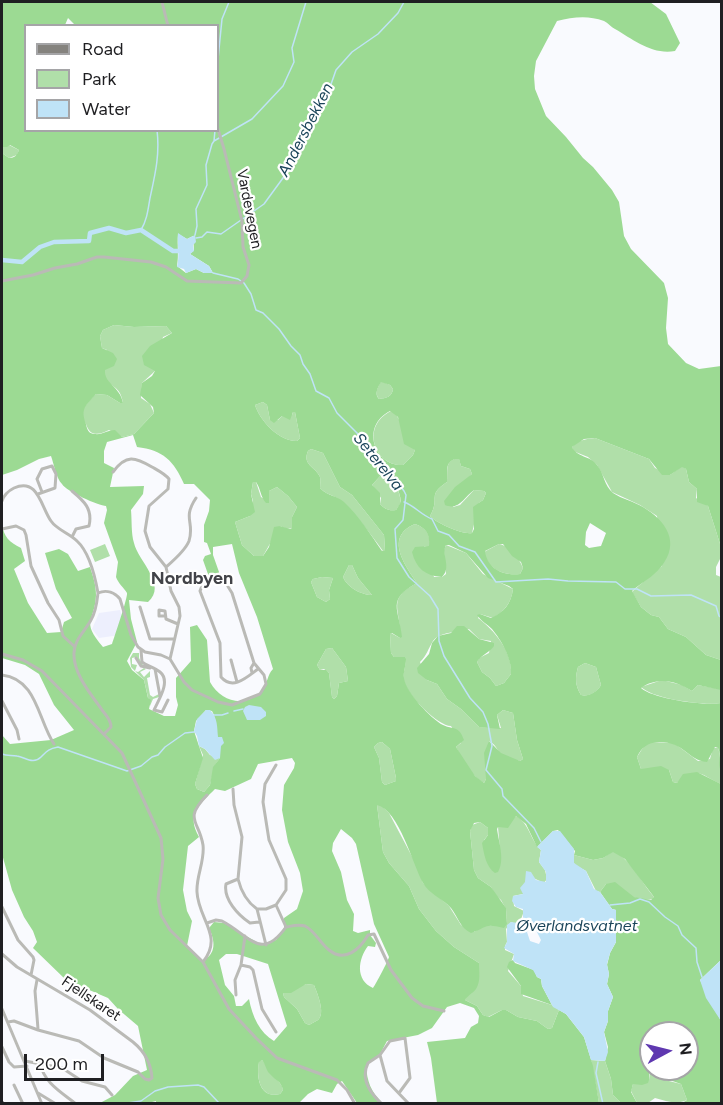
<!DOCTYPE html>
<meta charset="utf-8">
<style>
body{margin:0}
#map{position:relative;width:723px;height:1105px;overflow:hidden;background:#f9fafe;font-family:Figtree,sans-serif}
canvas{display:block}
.frame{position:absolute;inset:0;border:3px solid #1f1f22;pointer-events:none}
.legend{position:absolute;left:24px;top:24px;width:195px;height:108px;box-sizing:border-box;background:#fff;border:2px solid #a5a5a7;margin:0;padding:8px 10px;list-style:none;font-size:18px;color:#1f1f22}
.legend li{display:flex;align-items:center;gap:12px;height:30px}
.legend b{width:30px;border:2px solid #a5a5a7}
.north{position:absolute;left:639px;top:1021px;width:60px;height:60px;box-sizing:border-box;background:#fff;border:2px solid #a5a5a7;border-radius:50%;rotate:83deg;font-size:16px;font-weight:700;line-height:24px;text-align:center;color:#1f1f22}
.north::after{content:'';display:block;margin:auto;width:21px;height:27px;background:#5f38b0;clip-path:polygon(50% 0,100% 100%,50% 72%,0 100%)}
.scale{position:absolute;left:24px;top:1054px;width:80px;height:27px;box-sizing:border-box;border:3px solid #1f1f22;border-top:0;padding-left:8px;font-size:18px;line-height:21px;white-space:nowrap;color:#1f1f22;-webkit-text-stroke:4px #fff;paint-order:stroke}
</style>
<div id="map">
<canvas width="723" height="1105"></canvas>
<div class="frame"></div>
<ul class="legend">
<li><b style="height:8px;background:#85837e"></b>Road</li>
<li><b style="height:16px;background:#b0dfa9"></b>Park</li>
<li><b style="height:16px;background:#bfe3f7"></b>Water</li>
</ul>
<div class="north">N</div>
<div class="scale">200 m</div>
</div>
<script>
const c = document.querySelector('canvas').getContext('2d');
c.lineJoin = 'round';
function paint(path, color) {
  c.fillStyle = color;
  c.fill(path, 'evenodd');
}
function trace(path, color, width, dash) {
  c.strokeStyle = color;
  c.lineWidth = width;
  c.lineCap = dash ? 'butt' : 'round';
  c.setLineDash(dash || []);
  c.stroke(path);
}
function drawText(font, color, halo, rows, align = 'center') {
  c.font = font + ' Figtree,sans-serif';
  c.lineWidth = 4.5;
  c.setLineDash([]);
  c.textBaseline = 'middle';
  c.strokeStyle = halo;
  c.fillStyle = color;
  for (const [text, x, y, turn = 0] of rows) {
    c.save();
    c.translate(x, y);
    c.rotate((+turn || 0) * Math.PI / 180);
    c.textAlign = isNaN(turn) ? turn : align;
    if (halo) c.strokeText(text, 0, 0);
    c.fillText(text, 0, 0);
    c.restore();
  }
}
paint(new Path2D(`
 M120,610L127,634L99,638L92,629L99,613Z`), '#edeffd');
paint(new Path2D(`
 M9,145L19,150L17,155L9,158L2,153V147Z
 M114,325L134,327L166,326L172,333L163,337L155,371L142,383L141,398L150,404L154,413L134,434L122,437L109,430C99,435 90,437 86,424C85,423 82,416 82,415C82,407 91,399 96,394L107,395L120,403H123C120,385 112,389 106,379C103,374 107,357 107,350L102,348L100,336L103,330Z
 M381,381L390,385L393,389C392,397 386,398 379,399C374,393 378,387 381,381Z
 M263,402L267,405L270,420H278L282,416L292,415L293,412H295L300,438L297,441C280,442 260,421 255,405Z
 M391,411L396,414L415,450L413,455L403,465C376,467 359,427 391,411Z
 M595,438L649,459L655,468L670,475L682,466L686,469L689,482L697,489L696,498L708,506L721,547V557L716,567V575L721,577V660L706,655L686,637L668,629L659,617L651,615L641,607L632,592L635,589L662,566L657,516L640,505L612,492L597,465L588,457L573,451L572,447C578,440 586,439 595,438Z
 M311,449L323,453L340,487L352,495L384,535L385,550L383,551C370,533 356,514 339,500C333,494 328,496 320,488C320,484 321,481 320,477C315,466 302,465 308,451Z
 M459,458L461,466L470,469L472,474L468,478L453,507L460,505L474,490L484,491L486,493L483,500L479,503L472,533C463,535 436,523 430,516C441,497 426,496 447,482C448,470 444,460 459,458Z
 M382,474C394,478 400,491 401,503L396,510C388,511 385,509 380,504L381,498L372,485Z
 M253,482H256L261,497L269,502V491L277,487L288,496L297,507L292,517V528L287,529L280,526L263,556H254L242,545L235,522L250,516L253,501L251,494Z
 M415,524C426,528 431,534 429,547L424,546L434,577H442L446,574L444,550L446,545L466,553L483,574L513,589C511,604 504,611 493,618L480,614L478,618C494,630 513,652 511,674L504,683L496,686L490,678L482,672L477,662L479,658L489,653L491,641L479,639L469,629C459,632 439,632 433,641C428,649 427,655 420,662L427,680L437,684L447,699L461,709L479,727L501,728L497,715L503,710L513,713L517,740L523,759L520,761C514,760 505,757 500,753C496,748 495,744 489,741L486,779L484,783C472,777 462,759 456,747L461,743L451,726C438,726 407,695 404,681C402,672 407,666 405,657H394L391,653L390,634L391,633L400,638C402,610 385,599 417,583C405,565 384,537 415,524Z
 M105,544L110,556L95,562L90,550Z
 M499,544C508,545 520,559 523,568L520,574C504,576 487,569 484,552Z
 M349,565H352L358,578L372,595C361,595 347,587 343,577Z
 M322,577L333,578L329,590L330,599L326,602L317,597L311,582L313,579Z
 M332,648L346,667L348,681L339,683L337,696L334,699L332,697L329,673L324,669L320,670L317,665L326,649Z
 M133,653H139V658L143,665H141L136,657L132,658V664L137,665L135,671L138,672L144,668L146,669L140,672L144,677L150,671V677L147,678L150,695L153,697L159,694V697L153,699L150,706L144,680L131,667L130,658Z
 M585,663L596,667L601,685C597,692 589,697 581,695C575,685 575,678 578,667Z
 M662,680L682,685L692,691L698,685L720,689L721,690V703C705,706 653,699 641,687Z
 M382,742L390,749L396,778V781L385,785L382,782L379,758L374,747L378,743Z
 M650,742L674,743L698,761L710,759L713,748H718C721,754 721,776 721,784C700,775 699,765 677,783L673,782L669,770L641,769L637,757L644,746Z
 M199,746L205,749L210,755L220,758L215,765L210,785L204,792L197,789L195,784L203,755Z
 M377,805H381L389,813L416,864L423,883L449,906L461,925L474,932L483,926L507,924L506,909L501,900L495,895L491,887L478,878L474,870L470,831L472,825L480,822L488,828V835L484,840L501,862L498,827H502L516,816C530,824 530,840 541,850L539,862L545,870L547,879L544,883L527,875L523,894L513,896L514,906L524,911L520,922L516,924L511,922L506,929L507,942L505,946V950L514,954L508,971L521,986L523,996L552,1005L559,1010L552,1028L548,1029L537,1021L518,1017L506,1010H502L488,1017L483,1015L477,1006L465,1000L466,996L470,994L479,963L454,947L436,931L419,909L409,886L389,863L383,852Z
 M613,851C632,860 641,882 654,897L653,899C637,903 621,890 606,884L600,892L596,891L586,871L575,865L573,861L574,855L593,860L603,858Z
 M306,984L314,985C317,993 326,1013 318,1020C315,1022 312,1023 309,1025L305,1023L297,1009L284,997L283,993Z
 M262,1060L282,1086L283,1090L280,1094C260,1099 256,1078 259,1061Z
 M591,1060L605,1061L611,1079L613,1095L621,1103H599Z
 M651,1065V1069H666L665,1080L681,1084L687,1100C677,1105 666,1101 655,1098L648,1103H637L631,1091L633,1084L649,1080Z`), '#b0dfa9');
paint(new Path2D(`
 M2,2H650L666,14L680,43L675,51C652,55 634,40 615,29C611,27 608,23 604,21C588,15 573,17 557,21L536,61L534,76L535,89L546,116L566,137L583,158L593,167L612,190L619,202L624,236L631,249L664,283L668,298L666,328L668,344L686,363L699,369L721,366V547L708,506L697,502V489L689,482L686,469L682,467L670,475H662L649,459L595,438L584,439L572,447C576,457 591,456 597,465C604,473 604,486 613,493C622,499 633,501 643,507C666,521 681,542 661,567C653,577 641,583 632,591L641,607L651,615L659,617L668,629L686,637L706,655L721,660V690L698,685L692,691C676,681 658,676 641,688C653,699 705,706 721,703V771C717,764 722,756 718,748L715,747L707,762C687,760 685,742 659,742C647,743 642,747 637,757L641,769L661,766L669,770L673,782L677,783L683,774L697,772L721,784V960L700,980L721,1021V1103H682L687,1100L681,1084L664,1078L666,1069H687V1033H651L649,1080L648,1083L642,1085L633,1084L631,1092L637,1103H621L613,1095L611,1079L605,1061L608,1047L604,1032L608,1021V1011L613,997L607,984L609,974L607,965L610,953L616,942V910L612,909L600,892L606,884L615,882L634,897L651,900L654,897L625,859L613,852L603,858L593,860L574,855L575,851L558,830L553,831L537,847L526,824L516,816L508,828L498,827L497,829C499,843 505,860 498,872L495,873C486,867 484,854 482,843L488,835V828L480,822L474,823L470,831L474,870L478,878L491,887L506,908L507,924L504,928C484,923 488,927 471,933C460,928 458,917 451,908C443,899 429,894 423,883C413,865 399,810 377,805L383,852L389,863L409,886L419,909L436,931L454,947L479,963C479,972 481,981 476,989C472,994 468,995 465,1000L477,1006L483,1015L489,1017L502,1010H506L518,1017L537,1021L548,1029L552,1028L559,1010L566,1014L584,1037L593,1066L599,1103H437L431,1058L427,1042L465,1038L471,1027L478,1023L479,1016L474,1008L460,1003L447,1007L432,1028L418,1035L387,1041L379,1056L366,1065C367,1082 371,1091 382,1103H357L342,1081L337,1084L332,1093L317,1089L308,1094L299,1103L156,1104V1101L144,1104L100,1103L115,1095L133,1076L147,1070L138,1026L118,1009L108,998L66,980L33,948L37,942L33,931L24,917L12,890L2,854V735L10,744L51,740L74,730L54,705L39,674L25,665L2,658V524C4,537 9,542 21,548L25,561L14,569L28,603L47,633L61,632L64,622L72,618L56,589L45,553L59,549L68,554L78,571L90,567C93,576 96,585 96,595C95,622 80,620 103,647L112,644C114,638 128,597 127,593C124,588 118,583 116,577L118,562L104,523L107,510L106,506C99,506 66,491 62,484C56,478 54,464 51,456L39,459L17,470L2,475V153L9,158C15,158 17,155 19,150L10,145L7,147H2ZM68,18L76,26H218V130H26V26L65,25ZM178,234L187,239L193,236L194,250L190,254L209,266L213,273H204L196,269L186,273L177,266C179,255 177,246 178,234ZM114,325L134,327L166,326L172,333L150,346L142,356L144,365L155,371L152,376L142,383L140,395L153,407L154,413L134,434L122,437L115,430C108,430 102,435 95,434C89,434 87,430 86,424C80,408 86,406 96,394L107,395L120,403H123C120,386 104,384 105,370L114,366L117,359L113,353L102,348L100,336L103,330ZM381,382L390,385L393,389C392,397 386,398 379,399C374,394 378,387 381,382ZM263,402L267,405L270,420L274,423L282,416L290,420L293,412H295L300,438L297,441C280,442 260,421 255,405ZM390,411L398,417L404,444L415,450L413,455L403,465C376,467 359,427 390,411ZM133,435L137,447C163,450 174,461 184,484H194L210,500L209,511L204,525V542L207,543L211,554L205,556L203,560L209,577H217L219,572L213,555V547L232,544L239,573L257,617L273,669C267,675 268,683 262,690C246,709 221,702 210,682L207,640L197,625L190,627L191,661L176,678V697L178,705L175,716H164L149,709L151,700L148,698L144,680L132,670L127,661L137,642L131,619L129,600L148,602C168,585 138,561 134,543C131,533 132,521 131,510L143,494L144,486L110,487L114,468L104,463V451L107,442ZM311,449L323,453L340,487L352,495L384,535L385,550L382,551C371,535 359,516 344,502C336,495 329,497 320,488C320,484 321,481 320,477C315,466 302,465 308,451ZM455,459H459L461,466L470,469L472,474L455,487L444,501L445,505C459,511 464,497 474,490L484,491L486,493L483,500L473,507L474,529L472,533C463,535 436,523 430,516C441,497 426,496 447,482C448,472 444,463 455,459ZM382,474C394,478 400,491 401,502L396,510C388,511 385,509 380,504V493L372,485ZM253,482H256C261,489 260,496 266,503H269V491L277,487L288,496L297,507L292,517V528L290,529L280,526L274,527L269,547L263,556H254L242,545L235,522L250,516L255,512L251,494ZM590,523L606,533L601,546L589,548L585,545L586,532ZM415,524C426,528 430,534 429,546L415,547L412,552C416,568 425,576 442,577C452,567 441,555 446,545H449L466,553L488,578L509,586L513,589C511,604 504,612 491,618L480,614L477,615C481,621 487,624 492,629C501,640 512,658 511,674L504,683L496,686L490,678L482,672L477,662C481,655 489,653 494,646V643L479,639L464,626H457L451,633L438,636L432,643L429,654L417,668L418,673L427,680L437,684L447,699L461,709L479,727L500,729L497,715L503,710L513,713L517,740L523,759L520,761L501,753L489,741L484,753L486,779L484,783L475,776L456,747L464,740C459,725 453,730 443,725C431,719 405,691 404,678C403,672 406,666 406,659L405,657H394L391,653L390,634L392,633L400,638L402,637C399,608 386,600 417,583C405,565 384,537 415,524ZM499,544H503L512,556L521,562L523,568L520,574C504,576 487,569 485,551ZM349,565H352L358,578L372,595C361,595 347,587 343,577ZM322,577L333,578L329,590L330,599L326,602L317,597L311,582L313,579ZM332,648L346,667L348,681L339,683L337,696L334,699L332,697L329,673L326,670H320L317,665L326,649ZM585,663L596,667L601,685C597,692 588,697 581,695C575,685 575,678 578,667ZM206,710L212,711L214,715L220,758L213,767L210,785L204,792L197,789L195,784L203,758L194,731L196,721ZM382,742L390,749L396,778V781L385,785L382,782L379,758L374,747L378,743ZM292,758L295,763L294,768L284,785L282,810L288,842L300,873L303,891L297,909L284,918V928L276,940L260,944L224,923L214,922L209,928C215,941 217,954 202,961L187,946L192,921L187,911L183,890L188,846L199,837C186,814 199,805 215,789L225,791L251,779L258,764ZM341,829L352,838L356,844L374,924L389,957C388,961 376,984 373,988C355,980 358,959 368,946L375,947L376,943L370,935V930L358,933L353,931L354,914L347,900L341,872L332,851L333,843ZM226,954H237L268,964L287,1026L274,1041C260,1033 252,1016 249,999L242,1006H236L234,996L225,985L219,960ZM306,984L314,985C317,993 326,1013 318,1020C315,1022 312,1023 309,1025L305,1023L297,1009L284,997L283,993H291ZM262,1060C266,1065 266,1071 270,1074C276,1081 281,1081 283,1090L280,1094C260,1099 256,1078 259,1062Z
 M513,960L515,963L534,970L537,977L541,979L542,986L552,1005L521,994V986L507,967L509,962Z`), '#9cda93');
paint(new Path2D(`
 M178,233L187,239L195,235L196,242L193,245L194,251L190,254L209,266L213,273H204L196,269L186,273L184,269L177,267C180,255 177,245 178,233Z
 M249,705L261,707L266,712V716L260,720H247L243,711L245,707Z
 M206,710H210C218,718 217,727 218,737H222L224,743L221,746L220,758L215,760L205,749L199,746L197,736L194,731L197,719Z
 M553,831H560L574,849V863L586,871L594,889L600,892L612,909L616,910V942L610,953L607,964L609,974L607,984L613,997L608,1011V1021L604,1032L608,1052L605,1061L591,1060L584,1037L566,1014L553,1007L542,986L541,979L537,977L533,970L513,961L514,954L504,948L507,942V925L511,922L518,923L523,918V909L516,907L512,901L513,896L523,894L520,888L525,882L526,871L531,872L536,880L546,882V872L539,862L541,850L537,847ZM529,928L536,930L541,940L539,944L530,941L527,932Z
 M721,960V1021L706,998L700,980Z`), '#bfe3f7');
trace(new Path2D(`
 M218,59L222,19L229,2
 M214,141L215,130
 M141,230C147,220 148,210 150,198C155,175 160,155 157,130
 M195,235L197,226L196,209L207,185L206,165L212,144L214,141L252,119L283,86L294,62L292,48L306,2
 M196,238L202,237L207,232L221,234L264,204L291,167L313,124L318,107L329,90L336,70L352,52L378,34L398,13L404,2
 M213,273L238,279L244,283L251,294L256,310L263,313L279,329L291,346L300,355L303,364L310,374L316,391L329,398L337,413L357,433L369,452L383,463L404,491L406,495L403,520L395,529L397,558L409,577L430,596L438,609L439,641L444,656L470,698L483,712L488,724L492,746L486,770L502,789L503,796L534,828L541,842
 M404,502C415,506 421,515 432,519L438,531L449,535L459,546L475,552L496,582L548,579L568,581L616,582L625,589H637L651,596L691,595L716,606L719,616L722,618
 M234,711L243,709
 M214,715H222L228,713
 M2,754C7,756 11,755 17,756C25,757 33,765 41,757C47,751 48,749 58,747L127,771L141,766L152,757L158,755L165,747L185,733L194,732
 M610,905L630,903L640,899L649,902L665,917L678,926L682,935L696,948L697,962L702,977
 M598,1062L596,1073L603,1104
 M121,1104L141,1101L155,1091L168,1087L198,1085L204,1087L220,1104`), '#bfe3f7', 1.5);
trace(new Path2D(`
 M2,260L22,262L40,247L54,242L89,241L90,233L109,228L126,233L141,230L173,251H178`), '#bfe3f7', 4.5);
trace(new Path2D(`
 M162,2L168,26
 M2,281L33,275L55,268L77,264L97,257H104L151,262L166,267L187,281L241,283L247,276L249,265L243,247L242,221L224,149L218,129
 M113,472C126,454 135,457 152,467C159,471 165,474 169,479L168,489L149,506L145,531L150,547L166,567L171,591L179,607L180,616L170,659
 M72,491C84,501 93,509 89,526L76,529L72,537
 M38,494L55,488L56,474L52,466L42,469L37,479L42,492
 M2,501C4,495 8,491 14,488C38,477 41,507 51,521C57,530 69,533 77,541C89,552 95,576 98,593
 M2,529L16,526L24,530L26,535L31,566L48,603L59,620L63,636L75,647
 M166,567C174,560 185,551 189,541C195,522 182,519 196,498
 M140,607L150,639H174
 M165,616H159V610L165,611L166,619L178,624
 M141,650L142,662C147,666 154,667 160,672C171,681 159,699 154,710L162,712L168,700
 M2,654L23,660L42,671L122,753L161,838L163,859L158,898L161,915L170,930L203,962L229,1009L256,1038L277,1058L337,1080L347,1090L355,1104
 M136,658L141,666L150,668
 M231,660L237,682
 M155,669L160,696
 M252,673L251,668L254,663
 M2,675C37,679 38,720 54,744
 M2,701L17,730L19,739
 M105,733L111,727C111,718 104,714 100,707C89,692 73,672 74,653C74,640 85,631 91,620C96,612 97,602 98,593C107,589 115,593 120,599L131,635L138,647L145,652L161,655L170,659L184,682L192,690L218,702L232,705L260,694L266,684L264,675L254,663L232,593L227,585L221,580C212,577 203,581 200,591L220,643L221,677C233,691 247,677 258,669
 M276,765L265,784L263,802L269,840L286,879V890L276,905L286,927
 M233,789L234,805L242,837L238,879
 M2,907L18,940L33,957L34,960L31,975
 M257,909C247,902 241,891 238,879L226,884C223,899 238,915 250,923L259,922
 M207,923L216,920L222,921C249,935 261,962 286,927C292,926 298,924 305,926C315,931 320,943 329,950C345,963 360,949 368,935L374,934L391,970L412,998L423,1006L444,1011
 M266,945L257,909H266L276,905
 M2,954L17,967L90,1010L133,1042C144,1051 151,1064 152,1078L149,1080L145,1079L138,1072L104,1058L79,1041L38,1030L14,1021L8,1022
 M203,962C224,936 198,919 197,892C196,876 205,861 203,845C199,820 183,820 207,795
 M241,965L250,967L253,970L262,1009L276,1032
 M37,980L35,991L38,1029
 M236,995L235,980L241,965L245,936
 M2,1009L42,1104
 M2,1047L9,1062L14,1067L27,1066
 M380,1055L390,1041L405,1038L410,1078L399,1093
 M380,1055L368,1063C360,1079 370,1093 382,1104
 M380,1055L387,1081L409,1104
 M25,1061L62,1068L82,1081L105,1087L112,1095
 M40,1063C44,1083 61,1092 76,1104
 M14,1085L23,1104
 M38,1093L56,1104`), '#babab6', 3);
trace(new Path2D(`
 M2,1103V1104`), '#85837e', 4.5);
drawText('15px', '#1f1f22', '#fff', [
 ["Vardevegen",249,209,79],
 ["Fjellskaret",91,999,34]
]);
drawText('italic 16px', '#1b455a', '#fff', [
 ["Andersbekken",306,130,-63],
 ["Seterelva",378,462,51],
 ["Øverlandsvatnet",577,926]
]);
drawText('bold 18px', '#424348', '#fff', [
 ["Nordbyen",192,579]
]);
</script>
